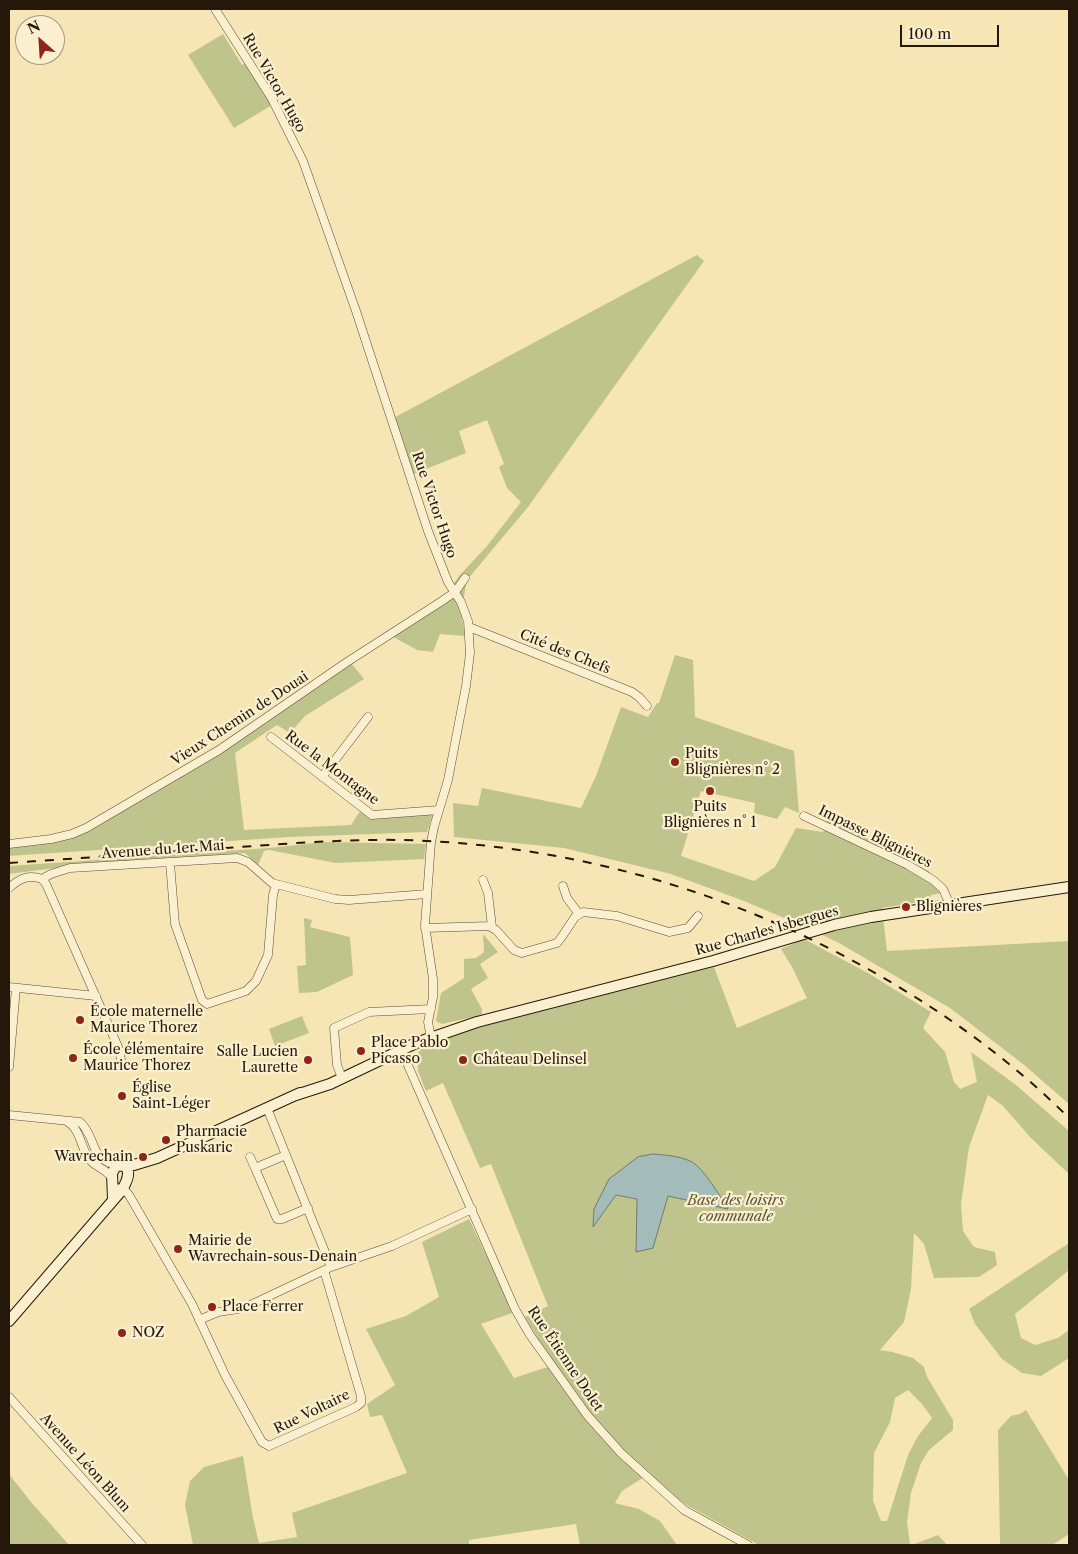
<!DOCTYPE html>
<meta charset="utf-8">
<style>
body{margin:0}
#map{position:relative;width:1078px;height:1554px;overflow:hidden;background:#f7e6b5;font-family:"Libre Caslon Text",serif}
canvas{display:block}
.frame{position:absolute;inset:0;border:10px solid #25180a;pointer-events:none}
.north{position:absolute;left:15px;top:15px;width:50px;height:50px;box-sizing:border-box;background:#faefcf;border:1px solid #a59980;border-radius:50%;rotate:334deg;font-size:14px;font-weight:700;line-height:20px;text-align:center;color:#25180a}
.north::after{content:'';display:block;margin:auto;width:18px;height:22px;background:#8f2418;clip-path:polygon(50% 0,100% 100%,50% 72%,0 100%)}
.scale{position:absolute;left:900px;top:25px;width:99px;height:22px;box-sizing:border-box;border:2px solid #25180a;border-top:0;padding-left:6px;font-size:15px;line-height:18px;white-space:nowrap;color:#25180a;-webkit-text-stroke:4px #faefcf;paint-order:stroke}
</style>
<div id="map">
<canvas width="1078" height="1554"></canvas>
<div class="frame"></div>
<div class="north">N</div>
<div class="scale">100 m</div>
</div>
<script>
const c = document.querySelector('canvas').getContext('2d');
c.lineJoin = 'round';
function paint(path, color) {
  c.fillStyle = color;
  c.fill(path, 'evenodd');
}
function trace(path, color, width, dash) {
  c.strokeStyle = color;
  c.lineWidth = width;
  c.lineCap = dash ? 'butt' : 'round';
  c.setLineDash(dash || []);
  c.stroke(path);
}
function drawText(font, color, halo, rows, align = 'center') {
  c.font = font + ' "Libre Caslon Text",serif';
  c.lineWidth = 4.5;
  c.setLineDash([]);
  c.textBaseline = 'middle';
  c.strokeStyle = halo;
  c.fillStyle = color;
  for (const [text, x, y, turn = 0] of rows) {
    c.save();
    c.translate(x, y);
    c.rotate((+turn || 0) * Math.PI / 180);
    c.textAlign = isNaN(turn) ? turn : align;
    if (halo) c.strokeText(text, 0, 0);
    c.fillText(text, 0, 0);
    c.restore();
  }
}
paint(new Path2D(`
 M223,34L242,65L246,63L272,105L234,128L188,55Z
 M697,255L704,261L528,507L467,580L461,612L465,636L440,634L433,652L417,650L388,634L445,597L459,576L487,546L521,502L507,488L499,467L504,464L487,420L459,431L466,453L406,477L388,421Z
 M675,655L693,660L695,717L794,751L799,813L785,807L777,819L754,813L755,803L701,791L681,856L754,881L775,867L796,828L823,832L828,818L929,871L941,893L931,895V900L882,908L887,951L1069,941V1104L1023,1064L950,1008L839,943L808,928L744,901L671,874L564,848L454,837L453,803L478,806L482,788L581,808L596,776L621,707L648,717L657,703H659Z
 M348,659L364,679L305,716L290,733L277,725L235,753L244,830L351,825L360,811L369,818L425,813L433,814L427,832L289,837L9,856V841L61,836L87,826L190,764Z
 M324,842L426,844L424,859L336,863L269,850L264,851L258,865L245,853L55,868L9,874V866L269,848Z
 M304,918L312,920L310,927L350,937L353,975L317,992L299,993L297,966L306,965Z
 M483,934L498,952L480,964L488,978L471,989L482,1009V1015L442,1024L436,1021L441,993L464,978V959L476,958L484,952Z
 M804,939L868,973L931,1012L923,1028L945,1052L954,1082L960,1089L977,1082L971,1052L1016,1085L1069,1131V1174L1031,1138L1003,1106L988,1095L969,1147L961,1204L963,1231L974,1247L995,1252L997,1265L979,1277L934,1278L924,1244L914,1233L911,1289L904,1322L880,1350L892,1352L913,1358L924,1367L927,1377L953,1420V1430L929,1450L921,1463L911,1493L907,1522L910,1545H759L683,1503L649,1474L622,1491L615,1503L639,1509L660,1521L677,1545H580L576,1524L469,1540V1545H193L185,1505L190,1481L204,1467L243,1456L253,1518L259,1543L297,1537L292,1513L407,1473L382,1415L370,1417L367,1404L395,1385L366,1329L406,1316L439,1297L422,1242L469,1219L504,1292L512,1313L481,1324L514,1378L554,1365L525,1317L548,1306L491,1164L480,1168L443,1083L426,1091L418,1071L417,1054L425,1045L481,1027L714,967L737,1028L807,998L792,967L781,949ZM908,1390L922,1404L932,1418L918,1436L908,1455L887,1521H881L873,1501L874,1453L890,1422L895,1398Z
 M302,1016L309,1033L275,1046L269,1029Z
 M1069,1243V1270L1015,1314L1021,1338L1035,1345L1058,1338L1069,1330V1358L1041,1376L1022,1373L1002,1359L975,1324L969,1309Z
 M1026,1410L1069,1480V1534L1052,1545H1000L998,1430L1011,1416L1020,1414Z
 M9,1474L31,1502L69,1545H9Z
 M938,1535L947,1545H912Z`), '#bfc48c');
const water = new Path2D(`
 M653,1154C666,1155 680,1156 692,1162C704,1169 720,1196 728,1209L668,1196L653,1248L636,1252L637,1199L616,1195L593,1227L594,1209L609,1179L638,1157Z`);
paint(water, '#a3bcb9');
trace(water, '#717a73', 1);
const street = new Path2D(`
 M215,9L271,97L303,161L356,311L428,531L448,582L461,602L468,621L470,653L466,686L448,780L434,827L431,842L425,925L433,979V997L428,1022L431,1038
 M469,627L632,692L639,697L647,706
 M271,737L372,815L439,810
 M322,777L368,717
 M804,816L908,865L933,880L943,889L950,905
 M9,844L51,839L72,834L86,828L219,750L347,662L442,601L455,592L465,578
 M170,863L175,924L202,1000L207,1004L246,991L256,981L268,955L273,895L276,884
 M42,879L51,874L70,868L237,858L248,862L272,883L335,899L349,900L427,894
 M42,879L46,884L119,1049L121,1060
 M483,880L488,893L492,927
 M563,886L567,898L579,914
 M9,888C19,879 28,874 42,879
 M425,928L489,926L496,930L514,950L522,953L557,943L561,938L575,917L583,912L617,916L669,932L688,928L698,916
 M9,987L96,996
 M399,1045L515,1309L530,1335L587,1415L621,1453L684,1510L748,1545
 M9,1067L16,988
 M342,1078L337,1065L334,1028L369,1012L431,1009
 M267,1108L331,1267
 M9,1115L80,1122C98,1138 88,1161 119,1165
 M66,1121C82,1129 80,1150 91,1161C97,1168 105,1168 112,1178
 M286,1155L255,1168L277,1219H282L308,1208
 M250,1157L255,1168
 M123,1188L129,1195L192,1304L225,1375L262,1442L269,1446L356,1407L361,1403V1396L324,1270
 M199,1320L218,1312L238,1309L248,1306L331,1267L392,1246L472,1209
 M9,1397L142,1545`);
const secondary = new Path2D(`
 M296,1095L330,1084L416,1043L477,1022L713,961L834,925L871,917L1069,887
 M116,1189L120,1190L123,1188C127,1181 132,1171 124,1165
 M113,1199L112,1173L116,1166L134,1165L157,1158L300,1093
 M9,1321L122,1190`);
trace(street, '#5a4c35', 9);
trace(secondary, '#25180a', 12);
trace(street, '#faefcf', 8);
trace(secondary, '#faefcf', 10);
trace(new Path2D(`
 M9,863C81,858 153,853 225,848C283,844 342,839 401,840C566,844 725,889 868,969C941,1010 1010,1059 1069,1118`), '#25180a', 2, [9, 9]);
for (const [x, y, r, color] of [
 [675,762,5,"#8f2418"],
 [710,791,5,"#8f2418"],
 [906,907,5,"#8f2418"],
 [80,1020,5,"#8f2418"],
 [361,1051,5,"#8f2418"],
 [73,1058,5,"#8f2418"],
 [308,1060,5,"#8f2418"],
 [463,1060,5,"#8f2418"],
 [122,1096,5,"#8f2418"],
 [166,1140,5,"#8f2418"],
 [143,1157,5,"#8f2418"],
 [178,1249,5,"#8f2418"],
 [212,1307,5,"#8f2418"],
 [122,1333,5,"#8f2418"]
]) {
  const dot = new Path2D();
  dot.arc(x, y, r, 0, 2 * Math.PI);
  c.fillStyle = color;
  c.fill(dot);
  trace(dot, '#faefcf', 2);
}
drawText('14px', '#25180a', '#faefcf', [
 ["Rue Victor Hugo",274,83,60],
 ["Rue Victor Hugo",434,505,71],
 ["Cité des Chefs",565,652,22],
 ["Vieux Chemin de Douai",240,719,-33],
 ["Rue la Montagne",332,768,37],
 ["Impasse Blignières",875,837,26],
 ["Avenue du 1er Mai",163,850,-4],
 ["Rue Charles Isbergues",767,931,-16],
 ["Rue Étienne Dolet",565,1359,56],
 ["Rue Voltaire",312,1412,-26],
 ["Avenue Léon Blum",85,1463,48]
]);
drawText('14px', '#25180a', '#faefcf', [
 ["Puits",685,754],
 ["Blignières n° 2",685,770],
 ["Puits",710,807,"center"],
 ["Blignières n° 1",710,823,"center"],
 ["Blignières",916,907],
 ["École maternelle",90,1012],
 ["Maurice Thorez",90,1028],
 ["Place Pablo",371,1043],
 ["Picasso",371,1059],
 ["École élémentaire",83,1050],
 ["Maurice Thorez",83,1066],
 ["Salle Lucien",298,1052,"right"],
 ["Laurette",298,1068,"right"],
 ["Château Delinsel",473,1060],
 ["Église",132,1088],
 ["Saint-Léger",132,1104],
 ["Pharmacie",176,1132],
 ["Puskaric",176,1148],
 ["Wavrechain",133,1157,"right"],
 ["Mairie de",188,1241],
 ["Wavrechain-sous-Denain",188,1257],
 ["Place Ferrer",222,1307],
 ["NOZ",132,1333]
], 'left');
drawText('italic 14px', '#5b5438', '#faefcf', [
 ["Base des loisirs",736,1201],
 ["communale",736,1217]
]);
</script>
